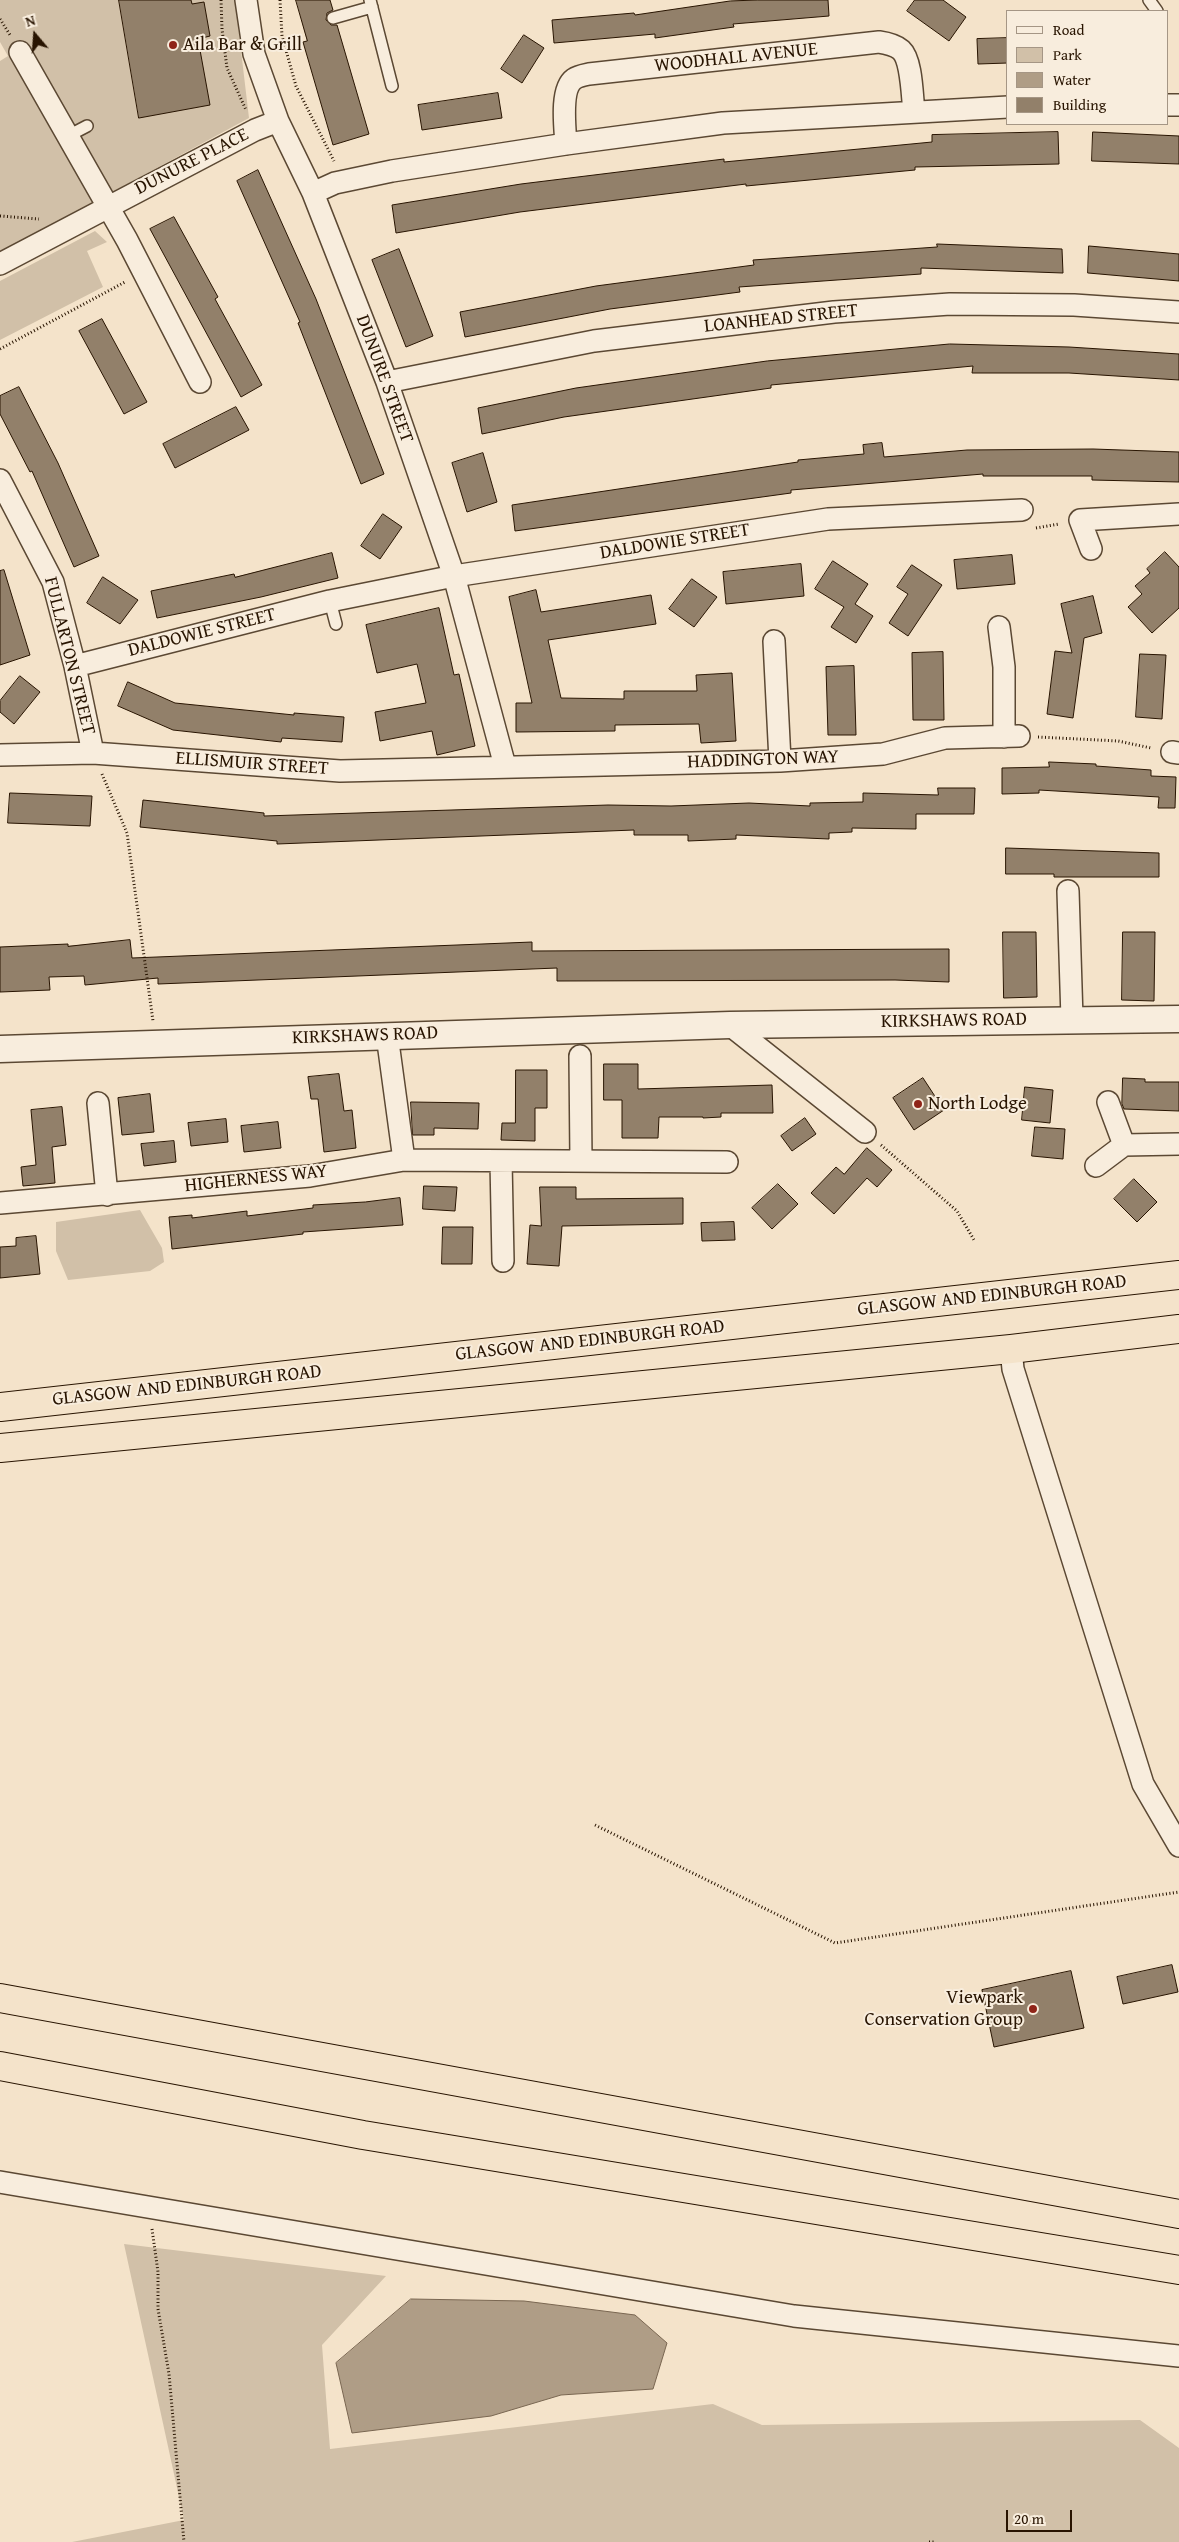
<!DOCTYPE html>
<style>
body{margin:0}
#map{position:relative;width:1179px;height:2542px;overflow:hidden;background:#f4e3ca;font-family:"Gentium Book Plus",serif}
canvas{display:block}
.legend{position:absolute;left:1006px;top:10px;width:162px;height:115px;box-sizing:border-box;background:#f8eddd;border:1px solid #a59685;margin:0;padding:6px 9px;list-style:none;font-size:15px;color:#281401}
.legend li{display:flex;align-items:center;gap:10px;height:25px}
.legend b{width:25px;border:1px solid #a59685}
.north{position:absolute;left:10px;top:10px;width:50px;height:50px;-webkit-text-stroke:4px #f8eddd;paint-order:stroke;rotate:342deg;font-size:14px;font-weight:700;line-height:20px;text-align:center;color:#281401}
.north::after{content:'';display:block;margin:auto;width:18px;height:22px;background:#281401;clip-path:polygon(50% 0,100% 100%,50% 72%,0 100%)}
.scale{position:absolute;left:1006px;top:2510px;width:66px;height:22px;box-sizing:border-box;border:2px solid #281401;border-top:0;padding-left:6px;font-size:15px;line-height:18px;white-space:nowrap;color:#281401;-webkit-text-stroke:4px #f8eddd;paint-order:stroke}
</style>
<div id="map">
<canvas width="1179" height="2542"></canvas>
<ul class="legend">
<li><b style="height:6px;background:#f8eddd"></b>Road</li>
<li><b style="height:14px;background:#d1c0a8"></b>Park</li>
<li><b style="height:14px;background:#af9d86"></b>Water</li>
<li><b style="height:14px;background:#92806a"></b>Building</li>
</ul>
<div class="north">N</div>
<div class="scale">20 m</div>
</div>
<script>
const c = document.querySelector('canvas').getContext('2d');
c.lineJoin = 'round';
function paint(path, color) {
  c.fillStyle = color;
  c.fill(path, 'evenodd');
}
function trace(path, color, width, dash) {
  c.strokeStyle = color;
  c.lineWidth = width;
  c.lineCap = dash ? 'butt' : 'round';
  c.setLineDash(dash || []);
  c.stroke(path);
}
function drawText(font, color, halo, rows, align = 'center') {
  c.font = font + ' "Gentium Book Plus",serif';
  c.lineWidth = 4;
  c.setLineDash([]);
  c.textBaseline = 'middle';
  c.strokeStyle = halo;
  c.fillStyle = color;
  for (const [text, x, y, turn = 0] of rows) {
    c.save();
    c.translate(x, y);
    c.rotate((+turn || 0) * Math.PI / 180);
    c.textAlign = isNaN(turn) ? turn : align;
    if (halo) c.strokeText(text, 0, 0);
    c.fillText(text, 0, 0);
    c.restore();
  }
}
paint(new Path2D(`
 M0,0H235L249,118L0,253V61L8,56L0,42Z
 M95,231L107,242L87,251L103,287L0,340V281Z
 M140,1210L162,1248L164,1262L150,1271L68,1280L56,1251V1222Z
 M124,2244L386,2276L322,2345L330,2449L713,2404L762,2425L1140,2420L1179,2448V2542H72L184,2520Z`), '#d1c0a8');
const water = new Path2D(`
 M411,2299L524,2301L635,2315L667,2343L653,2389L561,2395L491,2416L352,2433L336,2363Z`);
paint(water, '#af9d86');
trace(water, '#796651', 1);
const building = new Path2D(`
 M119,0H191L192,4L204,2L210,36L198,39L210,105L139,118Z
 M296,0H330L333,10L327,13L326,20L331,25H337L369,134L333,145L303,42L307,41Z
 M758,0H828L829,16L733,24L734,27L655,38V34L554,43L552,20L634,13L635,15L730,1Z
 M915,0H943L966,17L949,41L907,11Z
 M524,35L544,48L522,83L501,69Z
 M1008,38V63L978,64L977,39Z
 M498,93L502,118L422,130L418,105Z
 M1058,132L1059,164L915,167V170L746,186V184L520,212L396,233L392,205L521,184L724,159V162L932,142V135Z
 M1093,132L1179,136V164L1092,161Z
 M258,170L316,299L384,474L361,484L298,323L300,322L237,181Z
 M174,217L218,297L215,299L262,385L241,397L150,229Z
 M937,244L1062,249L1063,273L921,268V274L739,287L740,292L610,309L465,337L460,312L596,286L754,265L753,260L937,247Z
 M1089,246L1179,254V281L1088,273Z
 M399,249L433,336L406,347L372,260Z
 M102,319L147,402L124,414L79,331Z
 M950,344L1069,347L1179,354V380L1069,373H972L973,366L771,385V388L564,417L482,434L478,408L576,388L767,361Z
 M19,387L58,463L99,556L74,567L32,471L30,472L0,414V396Z
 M236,407L249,430L175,468L163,444Z
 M882,443L884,457L967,450L1093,449L1179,452V482L1092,480V476H983V474L791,490V493L515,531L512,505L798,462V460L864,454L863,445Z
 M483,453L497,502L467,512L452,463Z
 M383,514L402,527L380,559L361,546Z
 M1165,552L1179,567V608L1152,633L1128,607L1142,594L1135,586L1150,573L1147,569Z
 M332,553L338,578L261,597L157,618L151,591L234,574L235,577Z
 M1012,555L1015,584L957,589L954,560Z
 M833,561L868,584L855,604L873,616L856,643L831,627L844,607L815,589Z
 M801,564L804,596L726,604L723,572Z
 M912,565L942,585L908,636L889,623L908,594L897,587Z
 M4,570L30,655L0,665V571Z
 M103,577L138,600L120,624L87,603Z
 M692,579L717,597L694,627L669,609Z
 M536,590L541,612L651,595L656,624L548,640L561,698L624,699V691H697L696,675L732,673L736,741L701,743L699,724L615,725V731L516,732V703H532L509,597Z
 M1093,596L1102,633L1084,638L1073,718L1047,714L1055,651L1072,653L1061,604Z
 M439,608L454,675L459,674L475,746L437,755L432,731L380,741L375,712L426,703L417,664L377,673L366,625Z
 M943,652L944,720H913L912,653Z
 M1140,654L1166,655L1162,719L1136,717Z
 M854,666L856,735H828L826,667Z
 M20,676L40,692L14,724L0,712V701Z
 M128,682L175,703L294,715V713L344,717L342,742L282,738L281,742L173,730L118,706Z
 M1049,762L1096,764V766L1151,770V776L1176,777L1175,808H1158L1159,797L1039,790V793L1002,794V768L1049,767Z
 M938,788H975L974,814H916V829L852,828V832L829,833V839L736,835V839L688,841V835H634V830L277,844V841L140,827L143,800L264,813V816L608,805L671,806L749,803L810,806V803L863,802V793L938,795Z
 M10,793L92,796L90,826L8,823Z
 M1006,848L1159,853V877H1054V874H1006Z
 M1003,932H1036L1037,997L1004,998Z
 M1123,932H1155L1154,1001L1122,1000Z
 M130,940L132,958L532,942V951L949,949V982L895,980L557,981V968L158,984V978L85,985L84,976L49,977L50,990L0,992V947L68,944V946Z
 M604,1064H638V1089L772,1085L773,1113H721V1117L703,1118V1117H659L658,1138H622V1100H604Z
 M516,1070H547V1108H535V1141L501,1140L502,1123H515Z
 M339,1074L344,1111L352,1110L356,1148L324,1152L318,1099H311L308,1077Z
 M923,1078L944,1110L914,1130L893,1098Z
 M1123,1078L1145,1079V1082H1179V1111L1124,1109L1122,1104Z
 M1025,1087L1053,1090L1050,1123L1022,1120Z
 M150,1094L154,1132L122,1135L118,1098Z
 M411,1102L479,1103L478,1129L434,1128V1135H413Z
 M62,1107L66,1145L52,1147L55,1183L23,1186L21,1167L36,1165L31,1110Z
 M805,1118L816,1134L792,1151L781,1136Z
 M226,1119L228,1142L191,1146L188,1123Z
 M278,1122L281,1148L244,1152L241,1126Z
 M1035,1127L1065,1129L1063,1159L1032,1156Z
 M174,1141L176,1162L144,1166L141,1144Z
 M867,1148L892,1170L877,1187L867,1178L834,1214L811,1193L836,1167L844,1174Z
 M1134,1179L1157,1202L1137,1222L1114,1199Z
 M778,1184L798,1204L772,1229L752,1208Z
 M424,1186L457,1187L455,1211L423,1209Z
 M540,1187H576V1199L683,1198V1224L562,1226L559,1266L527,1264L530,1225L541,1226Z
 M400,1198L403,1225L303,1232V1234L172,1249L169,1217L192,1215V1218L247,1211V1216L313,1208V1205L365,1202Z
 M734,1222L735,1240L702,1241L701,1223Z
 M443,1227H473L472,1264H442Z
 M36,1236L40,1274L0,1278V1247L16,1246V1238Z
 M1172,1965L1178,1992L1123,2004L1117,1977Z
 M1071,1971L1084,2028L994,2047L982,1990Z`);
paint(building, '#92806a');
trace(building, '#281401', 1);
const service = new Path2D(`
 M370,0L392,86
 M1149,0L1157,11
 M333,18L372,7
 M68,136L87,126
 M330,601L336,624`);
const minor = new Path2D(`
 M246,0L254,54L278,121L313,193L387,382L454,576L505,766
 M20,52L127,240L200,382
 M1168,105H1179
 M566,144C565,128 560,89 574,79C578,76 584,75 589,74L879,42C886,43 895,45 901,50C912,60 912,96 914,112
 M313,193L335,183L392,171L566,144L723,123L1008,107
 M0,264L255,130L278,121
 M387,382L594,341L834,312L950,304L1074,305L1179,312
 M0,480L53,582L75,666L93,753
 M1091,549L1080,520L1179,514
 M999,627L1004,667V737
 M774,641L780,761
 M75,666L330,601L454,576L828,519L1022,510
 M1172,752L1179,753
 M0,755L93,753L340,771L780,761L883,754L945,738L1019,736
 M1068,891L1072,1019
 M730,1025L865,1132
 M387,1035L404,1160L727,1162
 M580,1056L581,1161
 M1108,1102L1124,1145L1179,1144
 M98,1103L107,1195
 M501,1161L503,1261
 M1096,1166L1124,1145
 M0,1203L310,1176L404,1160
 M1011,1349L1013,1369L1143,1784L1179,1846
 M0,2182L794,2316L1179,2356`);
const tertiary = new Path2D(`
 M0,1049L730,1025L1179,1019`);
const trunk = new Path2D(`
 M0,1407L1179,1275
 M0,1448L1011,1349L1179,1329`);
const motorway = new Path2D(`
 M0,1998L1179,2214
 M0,2066L363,2135L1179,2270`);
trace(service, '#5b4833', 14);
trace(minor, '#5b4833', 24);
trace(tertiary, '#5b4833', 29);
trace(trunk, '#281401', 30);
trace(motorway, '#281401', 30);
trace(new Path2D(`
 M221,0L222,29L227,68L246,110
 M280,0L282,36L296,86L334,161
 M0,19L10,35
 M0,216L39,219
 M0,349L125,282
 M1036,528L1059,524
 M1038,737L1118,741L1151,748
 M102,774L127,833L153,1021
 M881,1145L957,1211L974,1240
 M595,1825L835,1943L1179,1892
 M152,2229L158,2272V2309L169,2374L184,2542
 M929,2542H936`), '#281401', 3, [1, 2.5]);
trace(service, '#f8eddd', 11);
trace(minor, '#f8eddd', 21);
trace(tertiary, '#f8eddd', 26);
trace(trunk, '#f4e3ca', 28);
trace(motorway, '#f4e3ca', 28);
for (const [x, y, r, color] of [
 [173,45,5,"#8f2418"],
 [918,1104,5,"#8f2418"],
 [1033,2009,5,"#8f2418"]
]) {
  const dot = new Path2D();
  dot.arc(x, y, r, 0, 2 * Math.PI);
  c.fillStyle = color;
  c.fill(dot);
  trace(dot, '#f8eddd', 2);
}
drawText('19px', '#281401', '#f8eddd', [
 ["Aila Bar & Grill",183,45],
 ["North Lodge",928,1104],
 ["Viewpark",1023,1998,"right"],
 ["Conservation Group",1023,2020,"right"]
], 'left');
drawText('19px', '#281401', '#f8eddd', [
 ["WOODHALL AVENUE",736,58,-6],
 ["DUNURE PLACE",192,162,-27],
 ["LOANHEAD STREET",781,319,-6],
 ["DUNURE STREET",384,379,70],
 ["DALDOWIE STREET",675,542,-9],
 ["DALDOWIE STREET",202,633,-14],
 ["FULLARTON STREET",69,656,76],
 ["HADDINGTON WAY",763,760,-2],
 ["ELLISMUIR STREET",252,764,4],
 ["KIRKSHAWS ROAD",954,1021,-1],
 ["KIRKSHAWS ROAD",365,1036,-2],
 ["HIGHERNESS WAY",256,1179,-6],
 ["GLASGOW AND EDINBURGH ROAD",992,1296,-6],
 ["GLASGOW AND EDINBURGH ROAD",590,1341,-6],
 ["GLASGOW AND EDINBURGH ROAD",187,1386,-6]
]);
</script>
